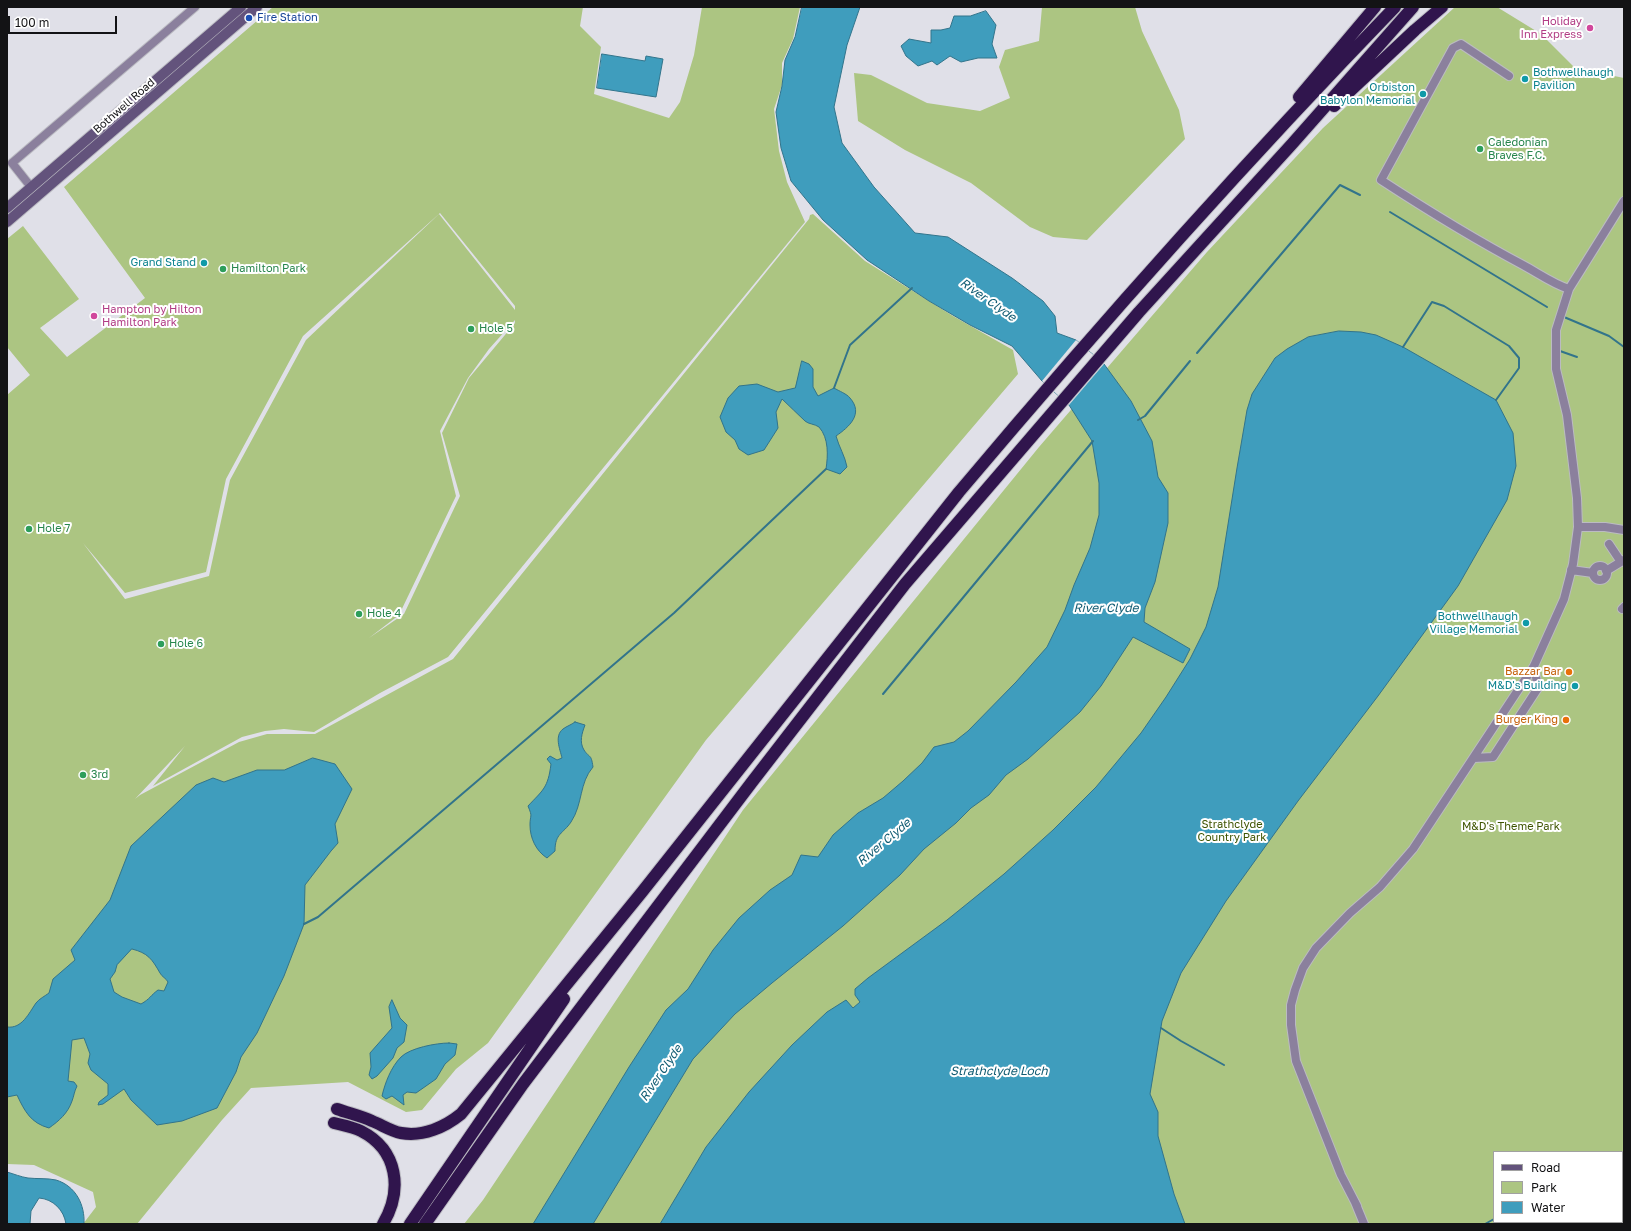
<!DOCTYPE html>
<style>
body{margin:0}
#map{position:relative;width:1631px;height:1231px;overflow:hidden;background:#e0e0e8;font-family:"Golos Text",sans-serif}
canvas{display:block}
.frame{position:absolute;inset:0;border:8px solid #131315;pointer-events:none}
.legend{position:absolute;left:1493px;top:1151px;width:130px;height:72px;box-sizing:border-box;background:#fff;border:1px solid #a1a1a1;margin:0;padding:5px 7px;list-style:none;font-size:12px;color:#131315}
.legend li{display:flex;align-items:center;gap:8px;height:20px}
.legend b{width:20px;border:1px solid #a1a1a1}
.scale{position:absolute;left:8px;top:16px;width:109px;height:18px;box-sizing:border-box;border:2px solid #131315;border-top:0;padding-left:5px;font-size:12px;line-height:14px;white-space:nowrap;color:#131315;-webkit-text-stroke:3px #fff;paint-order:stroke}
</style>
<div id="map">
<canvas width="1631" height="1231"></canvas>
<div class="frame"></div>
<ul class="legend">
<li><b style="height:5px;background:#63537c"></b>Road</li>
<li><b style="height:11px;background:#acc582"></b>Park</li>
<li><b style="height:11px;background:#3f9dbd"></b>Water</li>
</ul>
<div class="scale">100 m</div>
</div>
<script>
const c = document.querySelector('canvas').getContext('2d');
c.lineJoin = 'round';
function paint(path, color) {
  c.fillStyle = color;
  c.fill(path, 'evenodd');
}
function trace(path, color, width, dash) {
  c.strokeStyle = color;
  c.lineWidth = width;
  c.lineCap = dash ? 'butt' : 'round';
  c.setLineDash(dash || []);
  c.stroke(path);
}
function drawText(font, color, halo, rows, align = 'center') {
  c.font = font + ' "Golos Text",sans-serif';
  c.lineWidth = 4;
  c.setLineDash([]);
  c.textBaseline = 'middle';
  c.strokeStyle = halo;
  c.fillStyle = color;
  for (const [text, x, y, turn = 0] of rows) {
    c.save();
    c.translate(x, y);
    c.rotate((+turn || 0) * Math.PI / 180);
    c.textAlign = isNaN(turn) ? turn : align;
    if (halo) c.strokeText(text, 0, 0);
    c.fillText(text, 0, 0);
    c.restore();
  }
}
paint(new Path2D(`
 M273,7H583L580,26L601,47L594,94L669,118L680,102L694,55L702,7H800L793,39L782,63V85L774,109L779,151L787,182L805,222L448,657L380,693L314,732L284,729L265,731L242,737L153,786L185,746L135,799L140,795L239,742L267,734H315L453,659L809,219L810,215L813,214L865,261L953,316L1013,350L1018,374L706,740L488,1043L456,1069L422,1110L406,1112L348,1082L251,1088L222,1120L137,1224H83L96,1207L93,1192L34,1165L7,1164V395L30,375L7,347V239L23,226L79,299L40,328L67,357L145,298L64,187ZM440,213L515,306V310L439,214L306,340L230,480L209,576L125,599L83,543L125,593L206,572L226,479L303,336ZM515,320V323L469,378L442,433L460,496L404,614L369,638L399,615L456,496L440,431L468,378L489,349Z
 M1042,7H1135L1142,31L1179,110L1185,139L1087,240L1053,237L1030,227L971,183L905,150L858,121L854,73L871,75L927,103L980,111L1010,98L999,67L1005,50L1039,41Z
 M1455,7H1497L1541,34L1575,68L1624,78V1224H464L483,1200L743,810L1039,447L1207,252L1323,128ZM1494,1152H1622V1222H1494Z`), '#acc582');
const water = new Path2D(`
 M802,7H860L847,45L834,107L842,143L874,187L915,233L948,237L1012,278L1043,301L1055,316L1057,333L1076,340L1104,364L1131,401L1152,441L1158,477L1168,493V523L1155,582L1145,608L1144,622L1190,649L1183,663L1133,637L1101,686L1080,712L1028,759L1006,775L989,795L971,808L956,823L924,849L900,875L843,926L772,983L735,1014L693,1059L593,1224H533L629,1067L666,1010L688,989L713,950L739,918L770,890L792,875L801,855L818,857L833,835L858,813L883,798L903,781L922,763L934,747L954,742L968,731L1016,682L1047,647L1065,610L1074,585L1090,548L1099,515V483L1092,441L1069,405L1042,381L1012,346L970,325L929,301L867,260L823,220L791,181L781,148L776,112L782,86L785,60L795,37Z
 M986,11L996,25L992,44L997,58H978L961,62L950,56L937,65L932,61L918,66L906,56L901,46L909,39L931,43V30H941L950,28L954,16H970Z
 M602,54L645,61L646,56L663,59L656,97L597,88Z
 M1339,331L1361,332L1376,335L1403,347L1496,400L1513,433L1516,466L1507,500L1458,586L1378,696L1298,801L1226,901L1181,973L1162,1021L1150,1094L1158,1112V1136L1174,1194L1185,1224H660L706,1147L749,1092L792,1045L827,1012L846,1000L853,1008L860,1002L855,995V989L868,978L947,920L1004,874L1053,830L1096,787L1141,733L1166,697L1190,659L1206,627L1218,587L1237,468L1247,410L1252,394L1275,358L1287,349L1308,337Z
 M802,361L809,364L813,369V387L818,396L834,388C839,391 847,394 850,398C864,414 849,427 836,436C839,447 845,456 847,467L840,474L826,469C828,456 829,438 819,427C815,424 808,424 805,421C797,414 790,406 782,399L776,412L778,428L764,450L748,455L739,449L735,440L726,432L720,417L728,398L739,386L757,384L778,392L795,388Z
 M575,722L585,725C582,733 579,742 584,750C590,759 591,753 593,767C579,783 583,804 571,822C563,834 555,833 555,851L547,858C536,851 530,838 530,825C530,814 533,818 528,806C543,790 548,788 551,764L547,759L550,756L557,760L562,758C560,749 554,736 563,729C567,726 571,725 575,722Z
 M313,758L335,764L352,789L335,824L338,843L331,851L305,885L304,924L284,976L257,1033L241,1057L236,1072L217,1108L182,1121L157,1125L131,1100L124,1089L103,1104L98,1105L99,1102L108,1095V1084L91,1070L88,1063L90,1054L84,1038L72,1040L68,1081L74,1082L77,1086C74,1092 74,1096 72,1101C68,1113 59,1121 49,1128C31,1123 25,1112 17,1095L7,1097V1027C22,1029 29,1013 36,1003C39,999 45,996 49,993L53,979L75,960L71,950L110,900L131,846L196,785L213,778L224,782L257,770H284ZM132,949C148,953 152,959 160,973C162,977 166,978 168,982L164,991L158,990C151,995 150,999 141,1004L122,997L114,992L110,979L115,972L117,965Z
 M392,1000L400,1018L407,1025L404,1042L397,1048L393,1058L377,1076L372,1079L369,1075L371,1067L370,1053L392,1028L389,1007Z
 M449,1043L457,1044L455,1055L445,1064L436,1079L416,1093L407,1092L403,1095L404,1105L392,1096L386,1099L382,1096C385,1083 391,1067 401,1057C410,1048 436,1043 449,1043Z
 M7,1172C14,1174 21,1177 28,1178C37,1179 47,1178 56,1180C76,1186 85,1205 84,1224H66C64,1210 53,1199 39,1198L31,1211L30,1224H7Z`);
paint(water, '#3f9dbd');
trace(water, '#32748b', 1);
paint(new Path2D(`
 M1076,340L1104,364L1069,405L1042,381Z`), '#e0e0e8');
trace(new Path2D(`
 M1390,212L1547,307
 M1564,317L1609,336L1624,347
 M1403,347L1432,302L1444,306L1509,346L1519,358V368L1496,400
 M1560,351L1577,357
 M1197,353L1340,185L1360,195
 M834,388L850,345L912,288
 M1138,420L1145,416L1190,361
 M883,694L1093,441
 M304,924L318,917L674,613L826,469
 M1161,1028L1181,1041L1224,1065
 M1617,1222L1624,1224
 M1485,1224L1494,1219`), '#32748b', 2);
const minor = new Path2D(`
 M1509,76L1461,44L1453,48L1381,180C1427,210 1474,239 1523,265C1538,273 1553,284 1569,289
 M31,187L12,163L195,7
 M1578,527H1605L1624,530
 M1609,544L1621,562
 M1593 573a7 7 0 1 1 14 0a7 7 0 1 1-14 0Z
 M1571,570L1593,573
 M1606,571L1624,560
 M1622,609L1624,607
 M1474,758L1493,757L1538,688L1534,666
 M1355,1202L1364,1224
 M1357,1206L1341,1175L1296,1061L1291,1025V1005L1295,990L1303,968L1316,948L1350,913L1380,887L1413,849L1534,666L1564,599L1573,564L1578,527L1577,498L1567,415L1556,369V330L1569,289L1624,201`);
const secondary = new Path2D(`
 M7,208L241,7
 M7,222L257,7`);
const motorway = new Path2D(`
 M1299,97L1375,7
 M1334,106L1415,30L1442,7
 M337,1109C348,1113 361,1116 372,1121C382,1125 391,1131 401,1133C423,1137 445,1127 461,1114L642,892L959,492C1099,326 1244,163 1395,7
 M334,1123C342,1125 353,1127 361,1131C398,1150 403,1190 383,1224
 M410,1224L564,999
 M425,1224L523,1084L752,782L905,584L1139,312L1292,144L1413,7`);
trace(minor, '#bbbbc2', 10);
trace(secondary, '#bbbbc2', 12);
trace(motorway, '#bbbbc2', 14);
trace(minor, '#8b809d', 8);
trace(secondary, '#63537c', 10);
trace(motorway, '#30154d', 12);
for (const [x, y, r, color] of [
 [249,18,4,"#1a4fb4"],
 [1590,28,4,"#d1479c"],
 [1525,79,4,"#0f9aa8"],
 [1423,94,4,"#0f9aa8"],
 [1480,149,4,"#2e9e5b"],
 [204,263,4,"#0f9aa8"],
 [223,269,4,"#2e9e5b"],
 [94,316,4,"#d1479c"],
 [471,329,4,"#2e9e5b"],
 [29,529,4,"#2e9e5b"],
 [359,614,4,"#2e9e5b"],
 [1526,623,4,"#0f9aa8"],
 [161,644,4,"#2e9e5b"],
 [1569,672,4,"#e8710a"],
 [1575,686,4,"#0f9aa8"],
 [1566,720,4,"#e8710a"],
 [83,775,4,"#2e9e5b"]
]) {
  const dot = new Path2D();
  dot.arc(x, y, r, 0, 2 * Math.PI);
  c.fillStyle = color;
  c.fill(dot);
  trace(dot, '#fff', 1.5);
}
drawText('11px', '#164399', '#fff', [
 ["Fire Station",257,18]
], 'left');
drawText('11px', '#b23c85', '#fff', [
 ["Holiday",1582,22],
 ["Inn Express",1582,35],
 ["Hampton by Hilton",102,310,"left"],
 ["Hamilton Park",102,323,"left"]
], 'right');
drawText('11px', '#0d838f', '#fff', [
 ["Bothwellhaugh",1533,73,"left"],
 ["Pavilion",1533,86,"left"],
 ["Orbiston",1415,88],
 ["Babylon Memorial",1415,101],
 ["Grand Stand",196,263],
 ["Bothwellhaugh",1518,617],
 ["Village Memorial",1518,630],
 ["M&D's Building",1567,686]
], 'right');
drawText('11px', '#131315', '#fff', [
 ["Bothwell Road",124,106,-41]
]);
drawText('11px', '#27864d', '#fff', [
 ["Caledonian",1488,143],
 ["Braves F.C.",1488,156],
 ["Hamilton Park",231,269],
 ["Hole 5",479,329],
 ["Hole 7",37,529],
 ["Hole 4",367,614],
 ["Hole 6",169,644],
 ["3rd",91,775]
], 'left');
drawText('11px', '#c56008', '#fff', [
 ["Bazzar Bar",1561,672],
 ["Burger King",1558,720]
], 'right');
drawText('11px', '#3f5502', '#fff', [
 ["Strathclyde",1232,825],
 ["Country Park",1232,838],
 ["M&D's Theme Park",1511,827]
]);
drawText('italic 12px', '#115c73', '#fff', [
 ["River Clyde",988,300,35],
 ["River Clyde",1106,608],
 ["River Clyde",884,842,-40],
 ["Strathclyde Loch",999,1071],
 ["River Clyde",661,1073,-56]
]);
</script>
